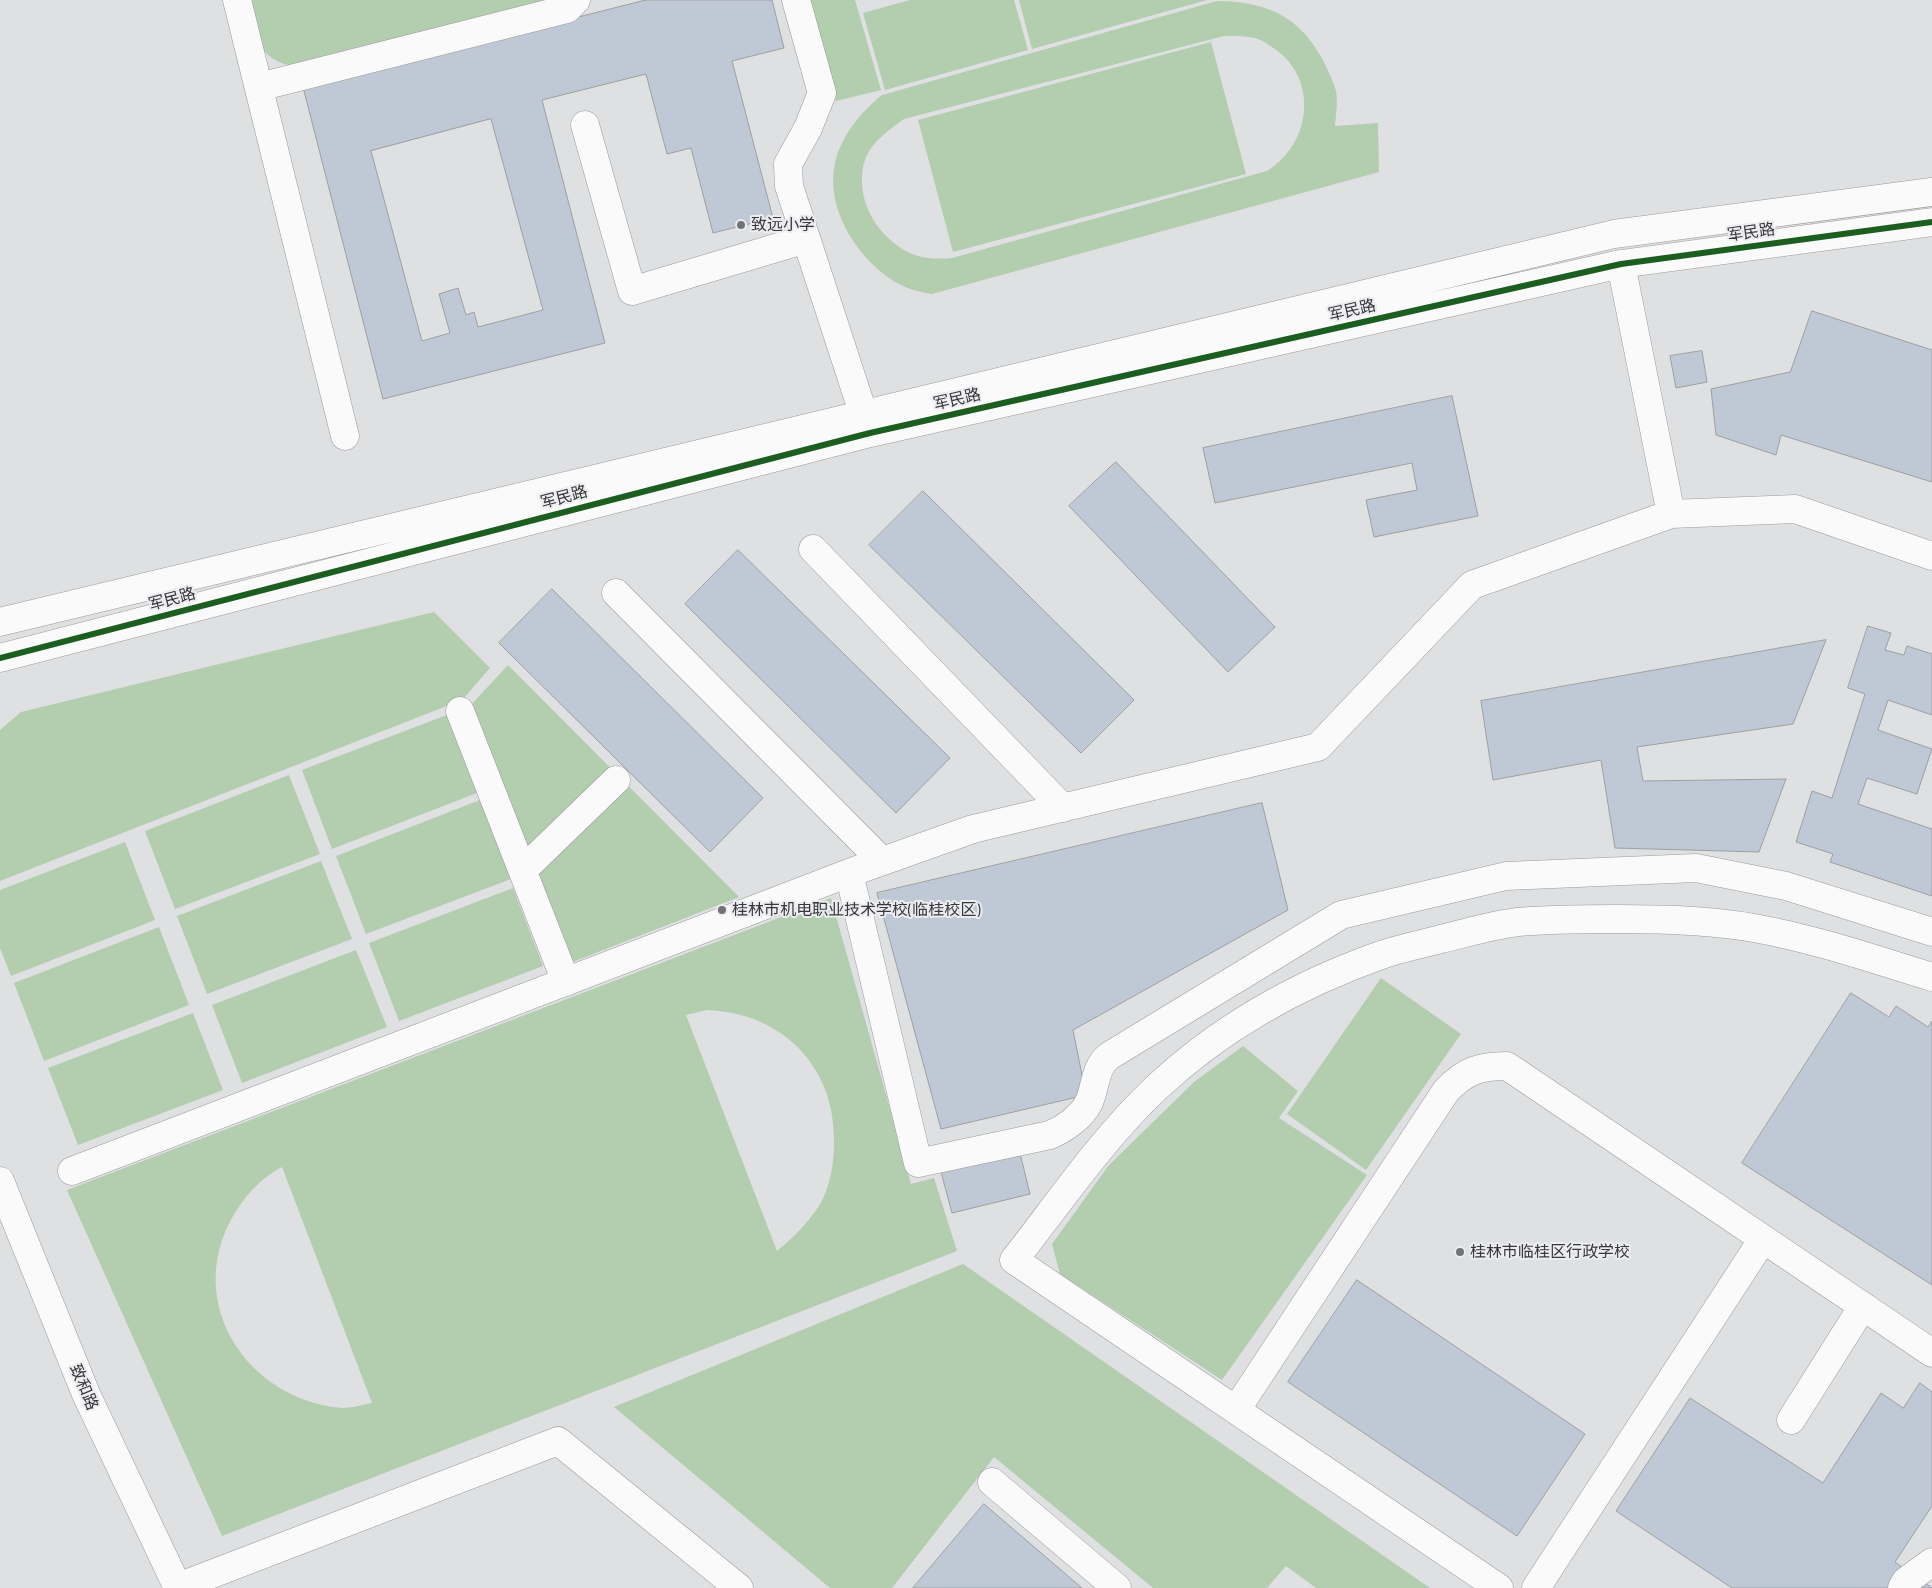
<!DOCTYPE html>
<meta charset="utf-8">
<style>
body{margin:0}
canvas{display:block;background:#dfe0e1}
</style>
<canvas width="1932" height="1588"></canvas>
<script>
const c = document.querySelector('canvas').getContext('2d');
c.lineJoin = 'round';
function paint(path, color) {
  c.fillStyle = color;
  c.fill(path, 'evenodd');
}
function trace(path, color, width, dash) {
  c.strokeStyle = color;
  c.lineWidth = width;
  c.lineCap = dash ? 'butt' : 'round';
  c.setLineDash(dash || []);
  c.stroke(path);
}
function drawText(font, color, halo, rows, align = 'center') {
  c.font = font + ' Barlow,"Noto Sans SC",sans-serif';
  c.lineWidth = 4;
  c.setLineDash([]);
  c.textBaseline = 'middle';
  c.strokeStyle = halo;
  c.fillStyle = color;
  for (const [text, x, y, turn = 0] of rows) {
    c.save();
    c.translate(x, y);
    c.rotate((+turn || 0) * Math.PI / 180);
    c.textAlign = isNaN(turn) ? turn : align;
    if (halo) c.strokeText(text, 0, 0);
    c.fillText(text, 0, 0);
    c.restore();
  }
}
paint(new Path2D(`
 M244,0H555L304,68C295,66 284,65 277,61C254,49 250,22 244,0Z
 M809,0H855L881,90L836,101Z
 M910,0H1014L1028,50L885,90L863,13Z
 M1019,0H1207L1032,49Z
 M1217,1C1268,1 1303,18 1326,66C1329,74 1334,82 1336,91C1338,102 1336,115 1335,126L1378,123L1379,172L932,294C918,292 904,288 892,280C856,256 825,208 835,163C841,136 861,112 882,95ZM1224,36C1234,36 1245,36 1255,38C1262,40 1269,45 1275,49C1319,80 1311,144 1267,171L952,258C941,259 929,259 918,256C879,243 851,197 866,157C873,141 890,129 904,119Z
 M1211,42L1246,174L953,252L918,120Z
 M434,612L490,668L462,700L0,881V730L21,712Z
 M508,665L739,897L570,963L470,706Z
 M447,715L477,793L332,849L302,770Z
 M289,775L320,854L175,909L145,831Z
 M480,800L511,879L366,934L336,856Z
 M125,842L155,920L11,976L0,948V890Z
 M321,861L352,939L207,994L177,916Z
 M513,888L543,966L399,1021L369,943Z
 M831,898L911,1184L934,1178L957,1251L222,1536L67,1190ZM707,1010C782,1013 835,1066 834,1141C834,1162 831,1185 820,1204C809,1222 793,1238 777,1251L686,1015ZM282,1167L372,1403C362,1405 351,1408 342,1408C248,1400 184,1304 232,1218C244,1197 260,1178 282,1167Z
 M159,927L189,1005L44,1061L14,983Z
 M356,950L387,1027L242,1083L212,1005Z
 M1381,978L1461,1034L1366,1170L1287,1114Z
 M193,1013L223,1090L78,1145L48,1068Z
 M1243,1046L1298,1091L1279,1118L1367,1175L1222,1380L1060,1274L1052,1244L1109,1165L1194,1082Z
 M963,1264L1430,1588H1316L1286,1566L1267,1588H1153L994,1457L892,1588H830L614,1407Z`), '#b3cdaf');
const building = new Path2D(`
 M646,0H772L784,48L732,61L773,218L713,233L691,148L667,154L646,74L542,100L605,343L383,399L303,87ZM491,119L543,310L478,327L474,312L466,315L458,288L439,294L450,333L422,341L371,151Z
 M1812,311L1932,350V482L1781,435L1776,455L1716,435L1711,389L1790,372Z
 M1702,351L1707,382L1676,388L1670,356Z
 M1452,396L1478,516L1374,537L1366,500L1417,490L1412,463L1215,503L1203,448Z
 M1116,462L1275,627L1228,672L1069,506Z
 M923,491L1134,700L1081,753L869,545Z
 M738,550L950,758L896,813L685,604Z
 M552,589L763,798L710,852L499,643Z
 M1868,626L1891,633L1885,650L1904,655L1907,646L1932,654V715L1888,700L1878,730L1932,749L1917,794L1867,778L1858,804L1932,829V896L1830,862L1833,854L1796,842L1812,791L1832,798L1865,694L1848,688Z
 M1826,640L1793,724L1637,747L1643,781L1786,779L1759,852L1615,848L1601,760L1493,780L1481,701Z
 M1262,803L1288,910L1073,1030L1086,1095L941,1129L877,893Z
 M1851,993L1889,1017L1896,1006L1928,1027L1932,1021V1285L1742,1163Z
 M1020,1153L1030,1194L952,1213L941,1172Z
 M1357,1280L1585,1434L1517,1536L1288,1382Z
 M1920,1383L1932,1392V1506L1895,1562L1932,1588H1732L1616,1511L1690,1398L1823,1483L1881,1393L1903,1408Z
 M984,1504L1082,1588H913Z`);
paint(building, '#bfc8d5');
trace(building, '#9e9fa0', 1);
const minor = new Path2D(`
 M237,0L345,436
 M796,0L822,93L808,128L788,164L789,186L869,431
 M259,87L567,9L576,0
 M585,125L632,291L806,239
 M1671,514L1795,509L1932,556
 M813,549L1063,808
 M616,593L882,861
 M0,622L1614,234L1932,192
 M0,658L870,433L1621,264L1932,222
 M460,711L566,982
 M523,870L616,780
 M849,873L918,1163L1050,1135C1064,1129 1082,1117 1089,1102C1096,1087 1094,1068 1109,1056L1341,915L1506,876L1696,868L1786,886L1932,932
 M72,1171L849,873L973,829L1318,747L1472,585L1671,514L1621,264
 M1236,1410L1446,1091C1465,1071 1479,1066 1507,1066L1932,1353
 M1791,1420L1863,1306
 M992,1482L1117,1588
 M178,1587L558,1441L739,1588
 M1499,1588L1014,1260C1058,1204 1103,1138 1155,1089C1222,1026 1298,984 1384,954C1403,948 1422,944 1441,939C1466,933 1492,925 1518,922C1551,919 1584,919 1618,919C1663,919 1709,920 1754,928C1815,939 1873,959 1932,977
 M1536,1588L1763,1239
 M1902,1588L1906,1581L1932,1562`);
const major = new Path2D(`
 M0,1181L86,1394L178,1588`);
trace(minor, '#999a9b', 29);
trace(major, '#999a9b', 29);
trace(minor, '#fafafa', 28);
trace(major, '#fafafa', 28);
trace(new Path2D(`
 M0,658L870,433L1621,264L1932,222`), '#1b5e20', 6);
for (const [x, y, r, color] of [
 [741,225,5,"#727374"],
 [722,910,5,"#727374"],
 [1460,1252,5,"#727374"]
]) {
  const dot = new Path2D();
  dot.arc(x, y, r, 0, 2 * Math.PI);
  c.fillStyle = color;
  c.fill(dot);
  trace(dot, '#ecedf0', 2);
}
drawText('16px', '#383839', '#ecedf0', [
 ["致远小学",751,225],
 ["桂林市机电职业技术学校(临桂校区)",732,910],
 ["桂林市临桂区行政学校",1470,1252]
], 'left');
drawText('16px', '#383839', '#ecedf0', [
 ["军民路",1751,232,-8],
 ["军民路",1352,310,-13],
 ["军民路",957,399,-13],
 ["军民路",564,497,-15],
 ["军民路",172,599,-15],
 ["致和路",84,1387,67]
]);
</script>
